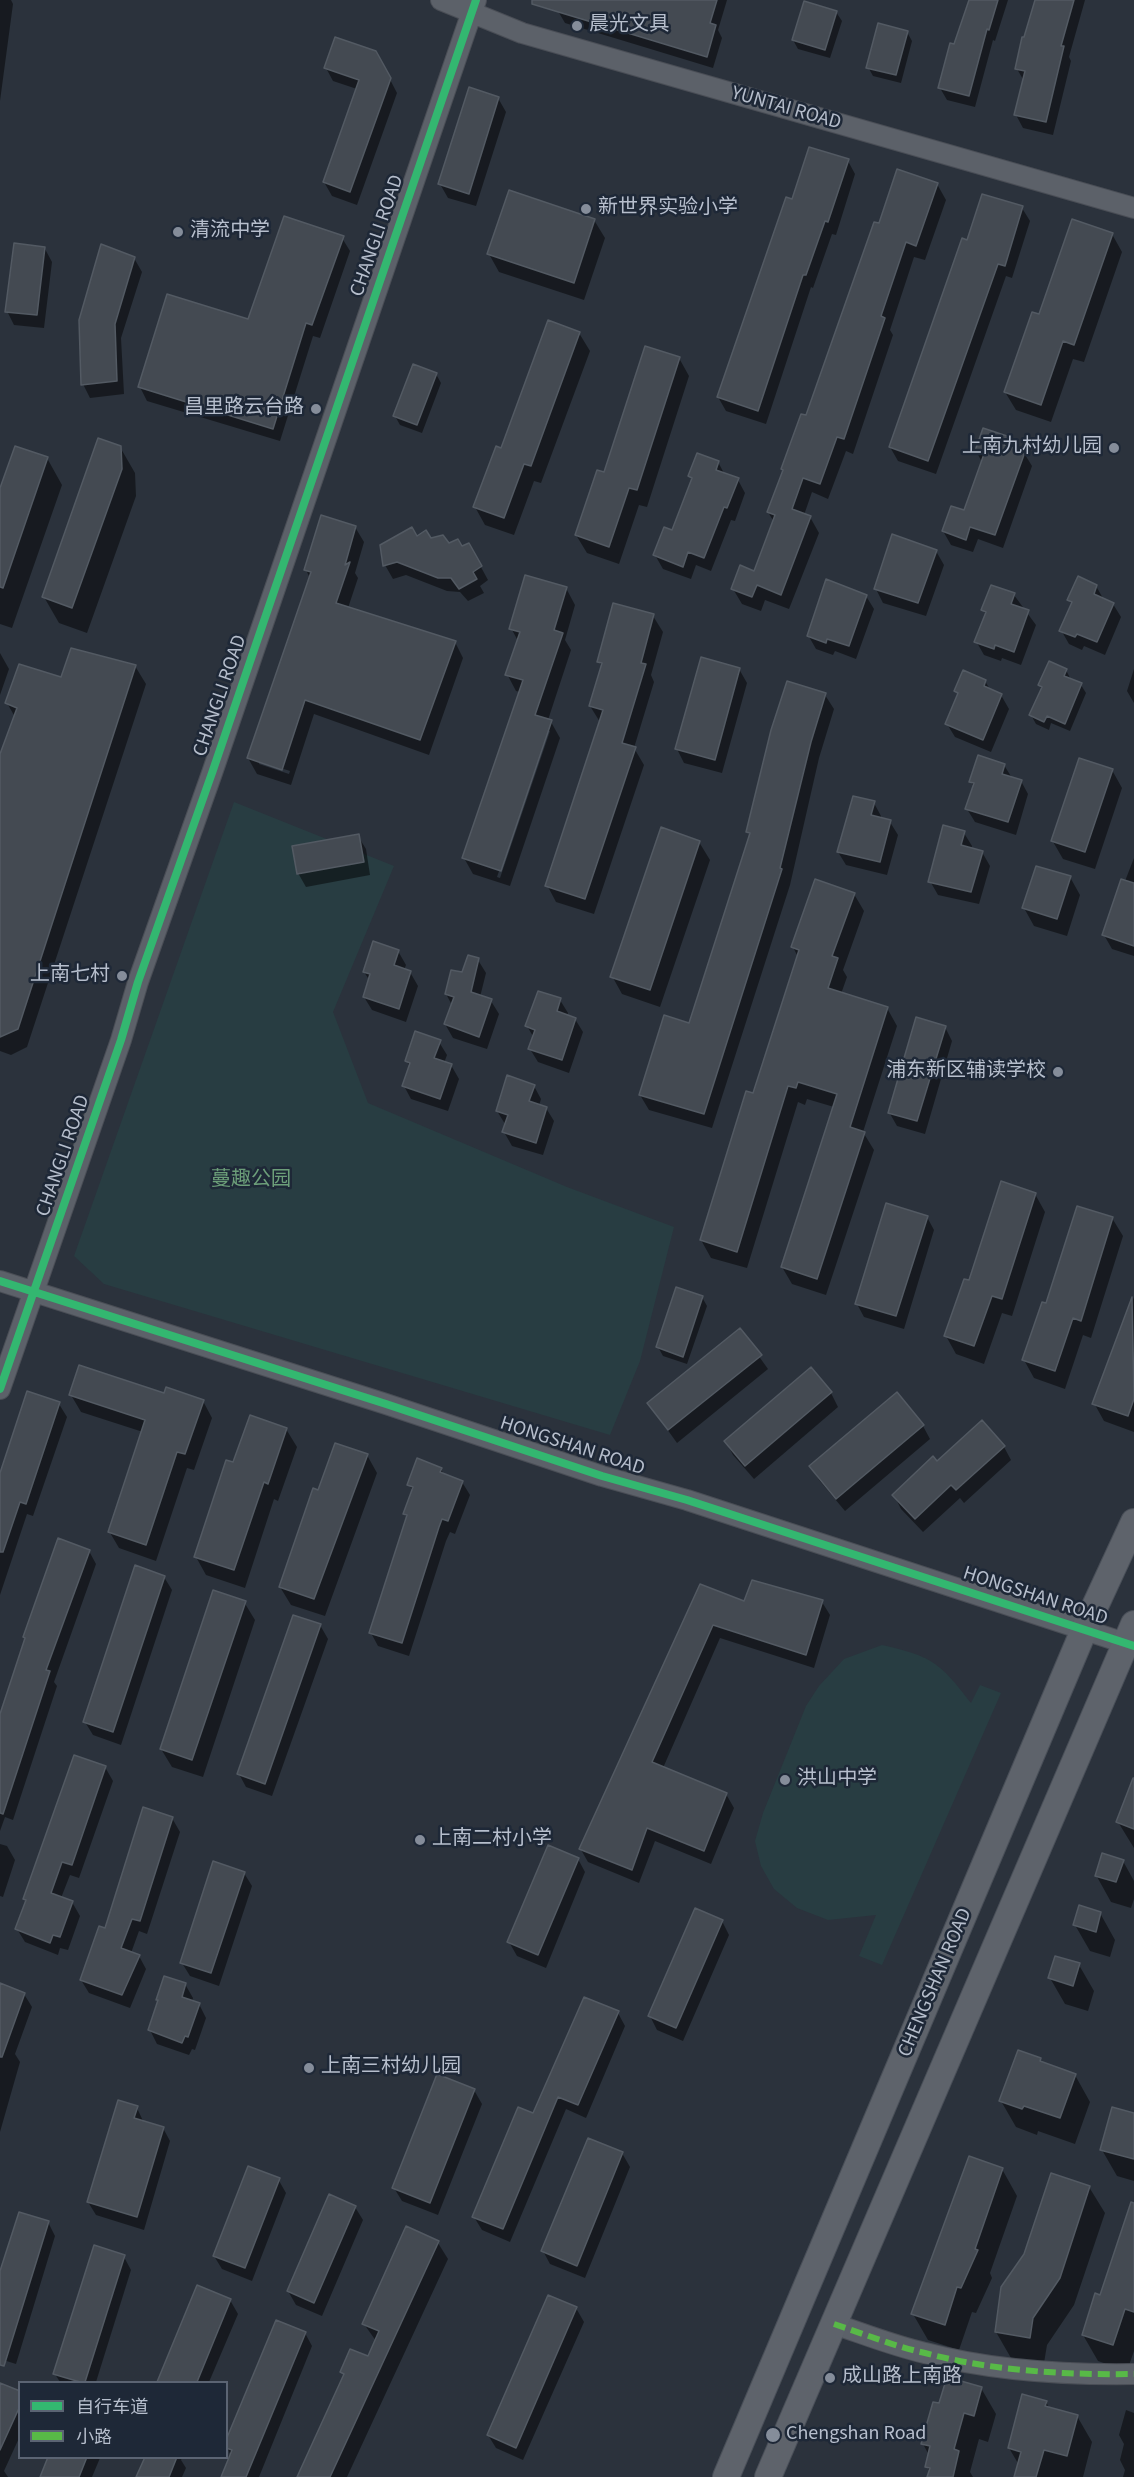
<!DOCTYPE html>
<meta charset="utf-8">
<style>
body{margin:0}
#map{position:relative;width:1134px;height:2477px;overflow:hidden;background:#2b323c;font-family:"Source Sans 3","Noto Sans SC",sans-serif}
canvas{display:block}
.legend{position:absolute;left:18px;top:2381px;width:210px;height:78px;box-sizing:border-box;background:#1e2837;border:2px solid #5b6473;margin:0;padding:8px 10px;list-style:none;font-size:18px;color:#b6becc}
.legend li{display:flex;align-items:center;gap:12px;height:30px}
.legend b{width:30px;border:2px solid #5b6473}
</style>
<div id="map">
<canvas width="1134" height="2477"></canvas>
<ul class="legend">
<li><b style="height:8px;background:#33b770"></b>自行车道</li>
<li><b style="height:8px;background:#58b947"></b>小路</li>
</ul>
</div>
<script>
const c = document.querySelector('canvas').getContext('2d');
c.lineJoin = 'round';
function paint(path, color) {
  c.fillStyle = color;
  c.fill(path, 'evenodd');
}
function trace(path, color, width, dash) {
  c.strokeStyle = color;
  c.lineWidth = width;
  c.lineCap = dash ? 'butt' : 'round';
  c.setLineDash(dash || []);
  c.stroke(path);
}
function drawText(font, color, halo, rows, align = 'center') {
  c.font = font + ' "Source Sans 3","Noto Sans SC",sans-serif';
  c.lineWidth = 5;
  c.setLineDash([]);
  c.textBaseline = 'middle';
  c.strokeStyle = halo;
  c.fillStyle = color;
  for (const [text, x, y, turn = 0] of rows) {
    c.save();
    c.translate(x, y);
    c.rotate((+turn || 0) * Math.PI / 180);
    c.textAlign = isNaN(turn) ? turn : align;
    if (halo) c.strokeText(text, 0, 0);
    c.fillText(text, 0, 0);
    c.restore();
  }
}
paint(new Path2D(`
 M234,802L394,866L333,1012L368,1103L567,1187L674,1227L640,1361L610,1435L104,1284L74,1256Z
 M882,1645C931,1656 940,1662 971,1703L980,1685L1001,1693L882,1965L859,1956L876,1915L828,1920L797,1908L774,1889L761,1866L755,1841L763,1813L806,1706L819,1686L844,1659Z`), '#283d42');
paint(new Path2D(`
 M0,0H11L13,4L0,101Z
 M561,0H727L718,30L722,38L713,68L565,23L558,11Z
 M970,0H1008L995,41L993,40L975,107L947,100L940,88Z
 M1036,0H1085L1069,57L1071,61L1053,135L1023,128L1016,115L1024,81L1017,69Z
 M836,12L842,21L830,58L798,49L793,40Z
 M907,32L912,41L901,83L873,76L868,67Z
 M383,66L397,93L357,205L332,196L324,182L357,89L333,81L326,68Z
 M498,98L506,112L476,206L448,198L440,184Z
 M848,161L855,174L836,235L832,234L813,288L811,287L766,424L726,411L718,397L793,201Z
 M937,184L946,200L925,260L914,257L890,330L893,335L853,454L846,451L828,499L812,492L804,515L810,517L819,533L789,609L765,600L761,611L742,604L733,589L755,573L774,522L768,512L784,471L782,469L807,417L880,225Z
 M1022,208L1030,221L1012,278L1006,276L936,474L898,461L890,447L968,242Z
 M594,220L605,238L584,300L499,272L489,254Z
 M1112,234L1122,252L1084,362L1073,359L1051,422L1016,410L1005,392L1039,316Z
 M342,238L350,251L320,338L313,336L280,441L147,401L140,387L249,321Z
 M45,249L52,262L44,328L14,325L7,311Z
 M134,258L142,272L121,338L124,394L90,398L83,384Z
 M579,333L590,351L541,483L534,481L514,535L485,525L475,507L502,450Z
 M679,358L689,376L647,507L639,505L619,564L587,553L576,535L605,474Z
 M436,374L441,383L422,433L400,425L395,416Z
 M1006,437L1013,449L1024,453L1032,466L1003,548L978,539L973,552L951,545L943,531L965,512L982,462L976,451Z
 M120,447L135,473L136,496L87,633L59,623L44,597Z
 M47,458L62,485L12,628L0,624V493Z
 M718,462L725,475L738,480L745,493L735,521L731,520L711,571L696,565L691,579L663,569L655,555L673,532L693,481L690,476Z
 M355,527L364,542L355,573L358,578L348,608L455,642L463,658L429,755L314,714L291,785L257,774L248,758L310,578L306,570ZM259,761L290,771L289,774L259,764Z
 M431,539L462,548L476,558L488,580L480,586L484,593L468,601L460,592L447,591L406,575L393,579L385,565Z
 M936,551L944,565L926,616L883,603L876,589Z
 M1096,586L1104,600L1113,604L1121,617L1105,655L1084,646L1082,650L1069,644L1061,630L1072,605L1069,600Z
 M566,588L575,605L565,640L571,650L548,720L551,722L560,738L510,886L473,874L464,858L520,692L516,691L507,674L518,641L511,628ZM547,731H550L500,878L497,877Z
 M1014,595L1036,625L1021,665L1002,658L1001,661L984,655L976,641L986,615L983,610Z
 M866,596L874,609L856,659L835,651L833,655L816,649L808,635Z
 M653,616L663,632L651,675L654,682L634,748L644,765L594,914L556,902L547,885L600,722L590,706L602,667L599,661Z
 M0,653L9,669L0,695Z
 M135,666L146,684L27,1047L11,1055L0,1051V758L15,717L7,703L62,679Z
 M739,669L747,683L722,773L684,763L677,749Z
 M1134,669V703L1127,691Z
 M1066,670L1071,680L1081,685L1086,693L1070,731L1051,723L1049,730L1036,724L1031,715L1042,690L1039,685Z
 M985,681L991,691L1001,695L1009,709L991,752L955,737L947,724L958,695L956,691Z
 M825,695L834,709L819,758L790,885L712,1128L649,1110L640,1095L690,1024L750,836L748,832Z
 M1004,765L1012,778L1021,781L1028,794L1016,835L975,822L967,809L974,787L971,782Z
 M1112,770L1122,788L1095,869L1063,859L1052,840Z
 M874,803L881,816V819L890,822L898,835L887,875L846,865L838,852Z
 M964,833L972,846L971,849L982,852L990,866L979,904L938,895L930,881Z
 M358,836L366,849L370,875L306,887L298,873Z
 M699,842L710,860L660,1007L622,994L612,976Z
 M1134,858V956L1112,949L1104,935Z
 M1070,877L1080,895L1067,936L1034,926L1024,908Z
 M854,894L864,911L843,970L847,977L841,994L887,1008L897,1026L863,1132L874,1150L826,1295L792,1284L782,1267L834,1107L807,1099L805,1105L798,1102L747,1268L711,1258L701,1240L754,1095L798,957L793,947Z
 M398,951L406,965L404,970L410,972L418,986L406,1022L372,1010L364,997L370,981L364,972Z
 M478,960L486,973L480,997L491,1001L499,1014L487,1049L453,1038L445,1024L452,1005L446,994Z
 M560,1000L568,1013L567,1016L575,1019L583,1032L569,1073L538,1062L530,1049L534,1038L527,1026Z
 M945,1027L952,1041L925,1134L897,1126L889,1112Z
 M439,1042L447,1055L444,1063L451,1065L459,1079L448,1111L411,1099L404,1086L410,1067L406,1060Z
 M534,1086L541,1099L539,1106L546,1108L554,1121L543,1155L512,1146L504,1132L505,1124L497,1111Z
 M1035,1194L1045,1212L1012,1316L1002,1313L984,1364L956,1354L946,1336L969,1282Z
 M927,1217L934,1230L904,1329L864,1317L857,1304Z
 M1112,1218L1123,1236L1091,1338L1083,1335L1065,1389L1034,1378L1024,1360Z
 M702,1297L707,1306L687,1364L663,1356L658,1347Z
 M1134,1297V1432L1104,1421L1094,1403Z
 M740,1330L768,1369L677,1443L649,1404Z
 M810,1369L831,1393L838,1407L754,1479L733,1455L726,1442Z
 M71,1395H165L203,1401L212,1418L194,1470L187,1468L156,1561L119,1548L109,1531L143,1432L81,1412Z
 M59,1404L67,1417L33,1516L27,1514L0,1595V1477Z
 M923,1426L930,1439L845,1511L819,1480L811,1466Z
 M286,1429L297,1447L278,1501L274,1499L245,1588L206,1575L196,1557L234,1464Z
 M1004,1447L1011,1460L964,1503L960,1498L923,1532L901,1509L894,1495L937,1464Z
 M367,1455L377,1473L325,1616L291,1605L280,1587L319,1491Z
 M441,1469L444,1475L462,1482L470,1495L455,1534L450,1532L446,1541L409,1656L378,1646L371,1633L407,1519L405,1514L413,1491L409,1485Z
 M89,1551L96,1564L54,1682L57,1686L13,1820L5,1817L0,1831V1719L26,1640L24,1637Z
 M164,1577L172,1590L121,1745L93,1735L85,1722Z
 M701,1586L744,1603L822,1602L830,1615L814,1668L720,1638L663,1768L726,1794L734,1808L711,1864L655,1841L639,1883L588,1862L580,1848Z
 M244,1602L255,1620L203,1777L172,1767L161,1749Z
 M320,1625L328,1639L272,1796L246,1787L239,1774Z
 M105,1767L113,1781L79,1878L70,1875L61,1898L72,1902L80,1916L68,1950L60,1948L58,1955L25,1942L17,1929L27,1903L25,1899Z
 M1134,1805V1848L1118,1822Z
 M172,1818L180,1832L147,1934L139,1931L131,1953L139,1956L146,1969L130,2008L89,1993L81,1980L106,1930Z
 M0,1844L7,1846L15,1860L3,1897L0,1896Z
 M578,1859L585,1872L546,1968L517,1956L509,1942Z
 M1123,1861L1134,1881V1899L1131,1908L1111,1902L1096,1875Z
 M244,1873L252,1886L219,1986L190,1976L182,1963Z
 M1100,1913L1115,1940L1110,1957L1090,1951L1075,1925Z
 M722,1921L729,1935L683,2041L657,2030L650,2016Z
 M1079,1965L1094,1991L1088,2011L1065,2004L1050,1978Z
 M185,1984L193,1998L192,2002L199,2004L206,2018L195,2050L192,2049L189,2055L157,2044L150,2030Z
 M0,1985L24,1994L32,2007L15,2054L20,2062L0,2132Z
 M618,2013L625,2026L586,2118L566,2109L510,2242L482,2230L474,2217L534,2115Z
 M1040,2059L1043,2064L1075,2075L1090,2102L1075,2144L1038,2131L1037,2135L1016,2127L1001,2101Z
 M474,2090L482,2104L438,2215L402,2201L394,2188Z
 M137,2108L144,2123L163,2128L170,2141L144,2230L96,2215L88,2202Z
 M1134,2115V2181L1117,2176L1102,2150Z
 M622,2153L630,2167L585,2278L550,2264L543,2251Z
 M1002,2169L1017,2196L990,2273L992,2278L976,2313L972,2312L959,2350L928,2340L913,2314Z
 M278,2179L286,2193L252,2281L222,2269L214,2256Z
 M1089,2187L1105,2213L1074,2305L1047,2345L1044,2363L1011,2358L996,2332L1003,2287Z
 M355,2207L363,2220L322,2316L296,2305L288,2291Z
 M1134,2219V2351L1127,2371L1098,2361L1083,2335Z
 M48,2222L55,2236L16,2364L0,2359V2276Z
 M407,2228L438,2243L448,2259L347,2477H299L345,2377L342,2372L369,2358L376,2341L364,2324Z
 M124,2257L131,2270L96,2382H60L55,2374Z
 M198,2287L230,2300L238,2314L209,2382H159Z
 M576,2308L584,2322L523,2460L496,2448L488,2435Z
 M305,2333L312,2346L259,2477H223L231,2456L226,2444Z
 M0,2384L20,2393V2436L4,2471L8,2477H0Z
 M981,2388L996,2414L988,2442L979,2439L970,2472L973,2477H929L930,2472L927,2467L929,2455L923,2444L940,2405Z
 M1046,2402L1050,2409L1077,2416L1092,2442L1083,2477H1015L1019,2465L1009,2448Z
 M1126,2410L1134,2413V2477H1123L1125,2470L1120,2460L1124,2444L1119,2435Z
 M50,2458H100L92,2477H41Z
 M146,2458H182L181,2460L186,2468L182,2477H138Z`), '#0007');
const building = new Path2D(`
 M532,0H717L710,23L716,25L707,57L532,4Z
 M969,0H998L989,30L987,29L969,96L938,88L950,43L954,44Z
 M1035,0H1074L1061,46H1064L1046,122L1014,115L1025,71L1015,69L1022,37H1024Z
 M804,1L837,11L825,50L792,40Z
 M878,23L908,31L896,75L866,68Z
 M335,37L376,51L391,78L350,192L323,182L359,80L324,68Z
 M469,87L499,97L469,194L438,184Z
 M809,147L849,159L828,222L825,221L806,275H803L758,411L717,397L786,197L792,199Z
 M897,169L938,183L916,246L906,242L881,316L885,318L844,439L837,437L820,484L803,478L792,509L811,516L781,595L757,585L752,597L731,589L740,565L754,571L775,515L767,512L783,470L781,469L801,414L806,415L874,222L879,223Z
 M509,190L595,219L574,283L487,254Z
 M982,194L1023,206L1005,266L998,264L928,461L889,447L962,238L967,240Z
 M284,216L344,236L312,325L306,323L273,429L138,387L167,294L248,319Z
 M1072,219L1113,233L1074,345L1063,341L1041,405L1004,392L1032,312L1039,314Z
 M14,243L45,247L37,315L5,312Z
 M101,244L135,257L115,324L117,381L81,385L79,320Z
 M548,320L580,332L531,466L524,464L504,518L473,507L496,446L501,448Z
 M645,346L680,357L637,490L629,488L609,547L575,535L597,470L604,472Z
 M413,364L437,373L417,425L393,416Z
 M983,428L1007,436L1004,445L1025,452L995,535L970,527L966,540L942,531L951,506L964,510L984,454L975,451Z
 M98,438L121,446L122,469L72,608L42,597Z
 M15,446L48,457L3,588L0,587V488Z
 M697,453L719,461L716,470L739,478L727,508L724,507L704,558L688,552L683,567L653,555L664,527L672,530L692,478L688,476Z
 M321,515L356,526L345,565L350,562L336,603L456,641L420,740L305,700L282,770L247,758L311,572L304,570Z
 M412,527L417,536L426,530L431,538L443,535L449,543L458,539L462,546L469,543L482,566L473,572L477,579L459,589L451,578H438L397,562L383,566L380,545Z
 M892,534L937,550L918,603L874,589Z
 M525,575L567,587L554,630L563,633L535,715L552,720L501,871L462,858L523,680L505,675L520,632L509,629Z
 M1078,576L1097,585L1094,594L1114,603L1097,642L1077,634L1075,637L1059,631L1072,602L1067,600Z
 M826,579L867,595L849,646L827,639L826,643L807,636Z
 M991,585L1015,593L1011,604L1029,610L1014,652L995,645L994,649L974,642L986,612L981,610Z
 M613,603L654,614L641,663L646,664L622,743L636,747L585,899L545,886L603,710L589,706L602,663L597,662Z
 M71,648L136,665L18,1029L0,1037V754L17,708L5,703L19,664L61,677Z
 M701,657L740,668L715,760L675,749Z
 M1049,661L1067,669L1064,676L1082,683L1065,724L1047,716L1044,722L1029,715L1042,687L1038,685Z
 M963,670L986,680L984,686L1002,694L983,740L945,724L958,693L954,691Z
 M787,681L826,693L811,742L780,868L782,869L704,1114L639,1095L664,1015L689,1023L750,833L746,832L771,730Z
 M978,755L1005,764L1002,774L1022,780L1008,822L965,809L974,783L969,782Z
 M1079,758L1113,769L1085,852L1051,841Z
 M853,796L875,801L871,815L891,820L880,862L837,852Z
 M943,825L965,831L961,845L983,851L971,892L928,882Z
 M661,827L700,841L650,990L610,977Z
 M359,834L364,862L297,874L292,846Z
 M1036,866L1071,876L1057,919L1022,908Z
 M815,879L855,893L832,956L838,958L828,988L888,1007L850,1127L865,1132L817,1279L781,1267L837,1094L798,1082L796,1088L788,1086L737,1252L700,1240L746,1091L753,1093L799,950L791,947Z
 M1121,879L1134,883V946L1102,935Z
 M373,941L399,950L394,965L411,971L399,1009L363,997L370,974L363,972Z
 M468,955L479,958L471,992L492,999L479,1037L444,1024L454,997L445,994L451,970L462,972Z
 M538,991L561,998L557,1011L576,1018L562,1060L528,1049L535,1030L525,1026Z
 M916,1017L946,1026L917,1121L888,1113Z
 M415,1031L441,1040L434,1058L452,1064L440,1099L402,1086L410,1063L405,1061Z
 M507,1075L535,1085L529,1101L547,1107L536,1143L502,1132L508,1115L496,1111Z
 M1001,1181L1036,1193L1002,1299L992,1296L974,1346L944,1336L964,1279L969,1280Z
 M886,1203L928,1216L896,1316L855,1304Z
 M1077,1206L1113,1217L1081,1321L1073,1318L1055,1371L1022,1360L1042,1302L1046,1303Z
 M676,1287L703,1296L683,1357L656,1347Z
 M1132,1297L1134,1399L1128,1416L1092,1404Z
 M740,1328L762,1355L668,1430L647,1403Z
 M79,1365L164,1393L166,1387L204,1400L185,1454L177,1452L146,1545L108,1532L145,1420L69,1395Z
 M811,1367L832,1392L745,1466L724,1441Z
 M27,1391L60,1402L26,1504L20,1502L3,1552H0V1473Z
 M897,1392L924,1425L836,1499L809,1466Z
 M250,1415L287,1428L268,1484L264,1482L234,1570L194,1557L226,1460L233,1462Z
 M982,1420L1005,1446L956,1490L951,1485L915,1519L892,1495L933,1456L937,1461Z
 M335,1443L368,1454L314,1599L279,1587L313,1488L318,1490Z
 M417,1458L442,1468L440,1472L463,1481L448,1521L442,1519L439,1527L402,1643L369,1633L407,1515L403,1514L413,1487L407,1485Z
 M58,1538L90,1550L46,1670L50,1671L3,1814L0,1813V1714L25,1638L23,1637Z
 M135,1565L165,1576L113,1732L83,1722Z
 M752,1580L823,1600L806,1655L713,1625L652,1762L727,1793L704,1851L647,1828L632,1870L579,1849L700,1584L744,1601Z
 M213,1590L246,1601L192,1760L160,1749Z
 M293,1615L321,1624L265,1784L237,1774Z
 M74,1755L106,1766L72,1865L62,1862L51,1893L73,1901L60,1937L53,1935L50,1943L15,1929L26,1900L23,1899Z
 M1133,1778H1134V1829L1116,1822Z
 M143,1807L173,1817L140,1921L132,1919L121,1948L140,1955L122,1995L80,1980L99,1926L105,1928Z
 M548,1845L579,1858L538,1955L507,1942Z
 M1102,1853L1124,1860L1116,1882L1095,1876Z
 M213,1861L245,1872L211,1973L180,1963Z
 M1079,1905L1101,1912L1096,1932L1073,1925Z
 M695,1908L723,1920L676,2028L648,2016Z
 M1055,1956L1080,1963L1073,1986L1048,1978Z
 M164,1976L186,1983L182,1997L200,2003L188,2037L185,2036L182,2043L148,2030L158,2000H156Z
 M0,1983L25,1993L2,2057H0Z
 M584,1997L619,2011L578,2105L558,2097L503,2229L472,2217L518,2107L533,2113Z
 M1018,2050L1041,2058L1040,2061L1076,2074L1060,2118L1024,2106L1022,2109L999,2101Z
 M437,2074L475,2089L430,2203L392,2188Z
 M118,2100L138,2106L134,2118L164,2127L137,2217L87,2202Z
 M1112,2107L1134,2113V2159L1100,2150Z
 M588,2138L623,2152L577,2266L541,2251Z
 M969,2156L1003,2168L975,2249L978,2250L961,2288L957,2287L945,2325L911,2314Z
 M248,2166L280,2178L245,2268L213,2256Z
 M1051,2173L1090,2186L1060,2278L1033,2318L1030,2338L995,2332L1001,2287L1024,2254Z
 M329,2194L356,2206L314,2303L287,2291Z
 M1131,2202L1134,2203V2312L1125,2309L1113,2345L1082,2335L1095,2293L1100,2295Z
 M19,2212L49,2221L4,2366L0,2365V2271Z
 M406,2226L439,2241L330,2477H297L344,2374L340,2372L350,2349L368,2356L379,2331L362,2324Z
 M94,2245L125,2255L85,2382H80L53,2374Z
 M197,2285L231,2299L197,2382H157Z
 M548,2295L577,2307L516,2448L487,2435Z
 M276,2320L306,2332L246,2477H221L232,2450L226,2448V2440Z
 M947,2377L982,2387L974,2416L964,2413L954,2449L959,2451L953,2477H927L930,2468L925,2467L930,2446L921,2444L933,2402L939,2403Z
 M0,2383L20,2391V2406L0,2450Z
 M1022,2394L1047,2401L1045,2406L1078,2415L1067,2456L1044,2450L1036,2477H1014L1021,2452L1008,2448Z
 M48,2457H87L79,2477H40Z
 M145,2457H177L169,2477H136Z`);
paint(building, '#444a52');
trace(building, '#535a63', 1.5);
const minor = new Path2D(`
 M441,0L522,33L1134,208
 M0,1281L386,1404L602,1476L687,1500L1134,1646
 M0,1389L121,1040L138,982L212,773L476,0
 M834,2324C864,2334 894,2346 925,2353C993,2371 1064,2375 1134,2374`);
const major = new Path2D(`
 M726,2477L1084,1630L1134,1522
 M768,2477L1134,1624`);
trace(minor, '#4a4e56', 22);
trace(major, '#494f58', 28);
trace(minor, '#5c6169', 20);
trace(major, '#5e636b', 26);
trace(new Path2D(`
 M834,2324C864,2334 894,2346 925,2353C993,2371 1064,2375 1134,2374`), '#58b947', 6, [12, 6]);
trace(new Path2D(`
 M0,1281L386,1404L602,1476L687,1500L1134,1646
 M0,1389L121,1040L138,982L212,773L476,0`), '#33b770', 8);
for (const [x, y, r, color] of [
 [577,26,6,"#858d9a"],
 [586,209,6,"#858d9a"],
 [178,232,6,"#858d9a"],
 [316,409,6,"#858d9a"],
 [1114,448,6,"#858d9a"],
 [122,976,6,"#858d9a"],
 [1058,1072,6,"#858d9a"],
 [785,1780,6,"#858d9a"],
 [420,1840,6,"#858d9a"],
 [309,2068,6,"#858d9a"],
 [830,2378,6,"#858d9a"],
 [773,2435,8,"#858d9a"]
]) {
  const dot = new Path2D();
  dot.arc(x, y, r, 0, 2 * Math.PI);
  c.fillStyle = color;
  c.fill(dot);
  trace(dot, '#1e2837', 2);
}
drawText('20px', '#b6becc', '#1e2837', [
 ["晨光文具",589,26],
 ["新世界实验小学",598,209],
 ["清流中学",190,232],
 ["昌里路云台路",304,409,"right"],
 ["上南九村幼儿园",1102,448,"right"],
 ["上南七村",110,976,"right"],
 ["浦东新区辅读学校",1046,1072,"right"],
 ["洪山中学",797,1780],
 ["上南二村小学",432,1840],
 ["上南三村幼儿园",321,2068],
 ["成山路上南路",842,2378],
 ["Chengshan Road",786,2435]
], 'left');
drawText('20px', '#b6becc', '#1e2837', [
 ["YUNTAI ROAD",786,109,16],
 ["CHANGLI ROAD",378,236,-71],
 ["CHANGLI ROAD",221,696,-71],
 ["CHANGLI ROAD",64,1156,-71],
 ["HONGSHAN ROAD",572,1447,18],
 ["HONGSHAN ROAD",1035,1597,18],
 ["CHENGSHAN ROAD",936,1983,-67]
]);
drawText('20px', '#6c9e79', '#1e2837', [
 ["蔓趣公园",251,1181]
]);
</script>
